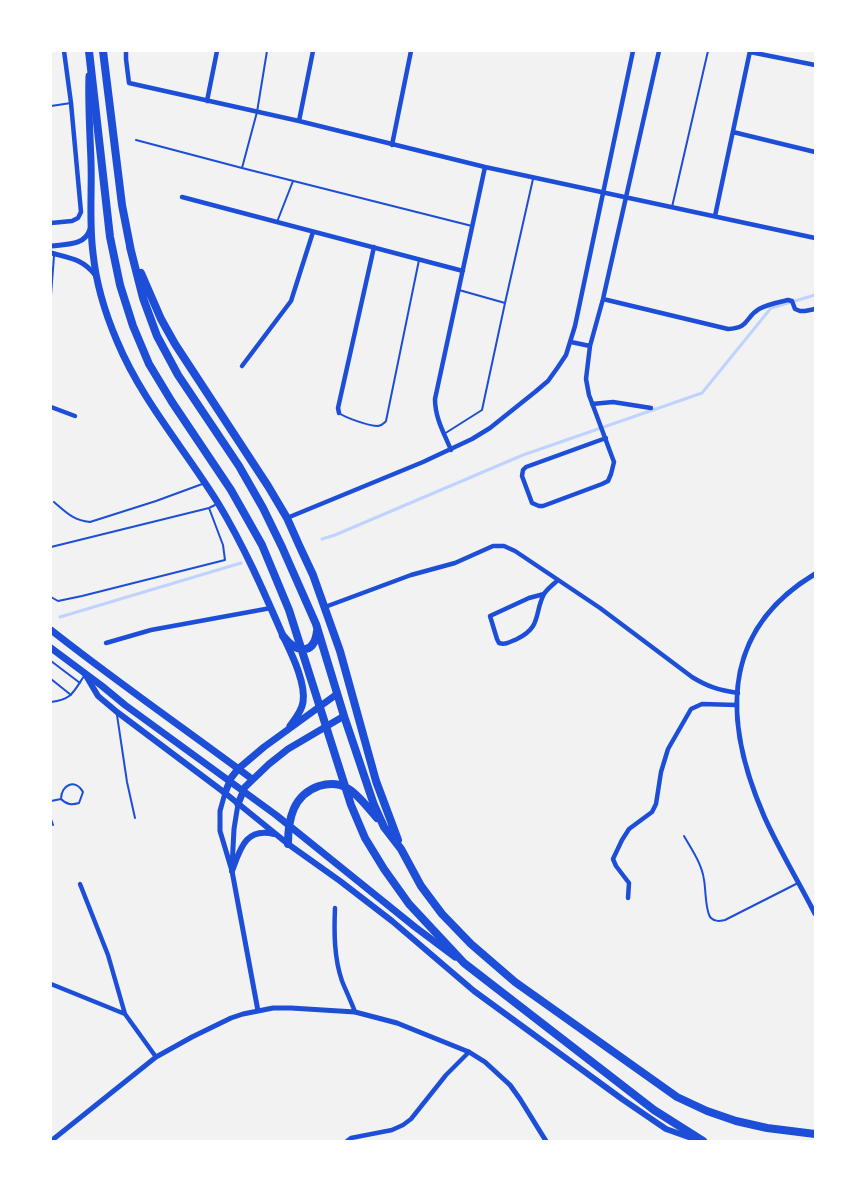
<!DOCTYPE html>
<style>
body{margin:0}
#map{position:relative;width:866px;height:1192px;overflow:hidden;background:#f2f2f2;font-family:"Roboto Condensed",sans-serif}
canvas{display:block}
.frame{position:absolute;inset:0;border:52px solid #fff;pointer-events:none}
</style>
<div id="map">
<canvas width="866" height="1192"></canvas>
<div class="frame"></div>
</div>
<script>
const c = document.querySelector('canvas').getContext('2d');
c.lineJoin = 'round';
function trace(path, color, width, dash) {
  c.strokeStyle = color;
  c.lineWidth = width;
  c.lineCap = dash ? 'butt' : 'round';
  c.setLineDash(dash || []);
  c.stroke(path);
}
trace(new Path2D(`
 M322,539L335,535L523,455L702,393L771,308L815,295
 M60,617L241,563`), '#bfd3fe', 3);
trace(new Path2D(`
 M51,106L71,103
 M136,140L242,168L257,112L267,51
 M242,168L472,226
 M672,207L708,51
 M277,222L293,181
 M459,290L505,303
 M51,295L54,256
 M339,413C346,418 369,426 378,426C383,425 383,424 386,421L419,260
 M444,434L482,410L505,303L533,179
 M54,502C67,513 73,520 90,522L156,501L205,483
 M51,547L209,508L215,505
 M51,597L58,601L82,596L225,560L223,545L209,508
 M51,661L80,683
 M51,679L71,695
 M51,702C72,699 73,693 84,676
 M117,715L127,782L135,818
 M51,801L61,799C67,805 72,805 79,803L83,792C75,778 61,785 61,799
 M51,819L53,825
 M684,836C692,850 702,864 704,880C706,889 705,912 711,918C715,922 720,921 725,920L798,883`), '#1d4ed8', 2);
trace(new Path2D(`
 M126,51V59L129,83L299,121L485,167L815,238
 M750,52L815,65
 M207,101L217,51
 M299,121L313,51
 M733,132L815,152
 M392,145L411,51
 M182,197L463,271
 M715,216L750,51
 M51,223L72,221L78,218L81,212L71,103L64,51
 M603,299L728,329C750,328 745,317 759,309C768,304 779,302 788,300L792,301L795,309L800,311H805L815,309
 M571,342L590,346
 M242,366L291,301L313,232
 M592,404L613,402L651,408
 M51,407L75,416
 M339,413L338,408L374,247
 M606,438L526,467L523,470L522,476L532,503L539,506H543L602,484L608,481L611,474L614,462L589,395L586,379L590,346L603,299L659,51
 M451,450C444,433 435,418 435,399L485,167
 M287,518L423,462L472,439L490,428L535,392L548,381L558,367L566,355L575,326L633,51
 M544,594L529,598L490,616L497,639L499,643C506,645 510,642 517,639C542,627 534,613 544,594C547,589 554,584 558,580
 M325,607L411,575L455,563L493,546H504L515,551L600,608L692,677C708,687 719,690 738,693
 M106,643L151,630L271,608
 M80,884L108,955L125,1014L156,1057
 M628,898L629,883L616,866L613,859L622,840L629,829L652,812L656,804L661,772L668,749L691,709L702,704L737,705
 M335,908C334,932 334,958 342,981C346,991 351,1001 355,1012
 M51,984L125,1014
 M347,1141L351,1138L392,1130L403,1125L411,1119L446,1075L469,1052`), '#1d4ed8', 4.5);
trace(new Path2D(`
 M51,246C66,244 85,246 90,229
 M51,253C70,258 83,259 96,276
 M815,574C718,632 724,724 764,816C779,850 799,882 815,914
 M225,793L220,811V831L232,871L258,1011
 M232,867L234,829L238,804
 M51,1141L156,1057L192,1037L231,1018L243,1014L273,1008H291L355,1012L397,1023L469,1052L485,1062L510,1085L520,1099L546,1141`), '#1d4ed8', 5);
trace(new Path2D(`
 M85,674L98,696L117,712L225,793L288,844L340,881L392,921L474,991L622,1099L666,1129L697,1140
 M232,871C240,850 245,827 274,834`), '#1d4ed8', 6);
trace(new Path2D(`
 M89,76C88,105 90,133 91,162C92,192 89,223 93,253C96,283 105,313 117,341C142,401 184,448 218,503C244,546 264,592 284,638C292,655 306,683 303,702C302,711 295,719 290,726
 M51,630C117,682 185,729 252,779
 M51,648L102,686L125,705L276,815L415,927L455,957
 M225,793L231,778L238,769L264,747L337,694
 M238,804L245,787L269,764L288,749L344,716`), '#1d4ed8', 7);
trace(new Path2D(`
 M89,51L110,237L120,285L133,326L149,364L172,402L231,490L262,545L289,610L351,805L365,838L384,869L409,904L464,963L654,1110L703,1141
 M103,51L122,205L131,251
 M130,247L143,298L157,336L178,375L239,466L263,508L282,547L316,624L344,716L374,805L384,827L401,849L421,886L442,914L471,944L515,982L677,1097L707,1111L736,1121L767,1128L815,1134
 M141,273L161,319L175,344L268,486L287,518L299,545L313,575L340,651L376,781L398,840
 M283,636C296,653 314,656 317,631
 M288,844C288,819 293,795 319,786C329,783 338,783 347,788C358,794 368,808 377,818`), '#1d4ed8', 8);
</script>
